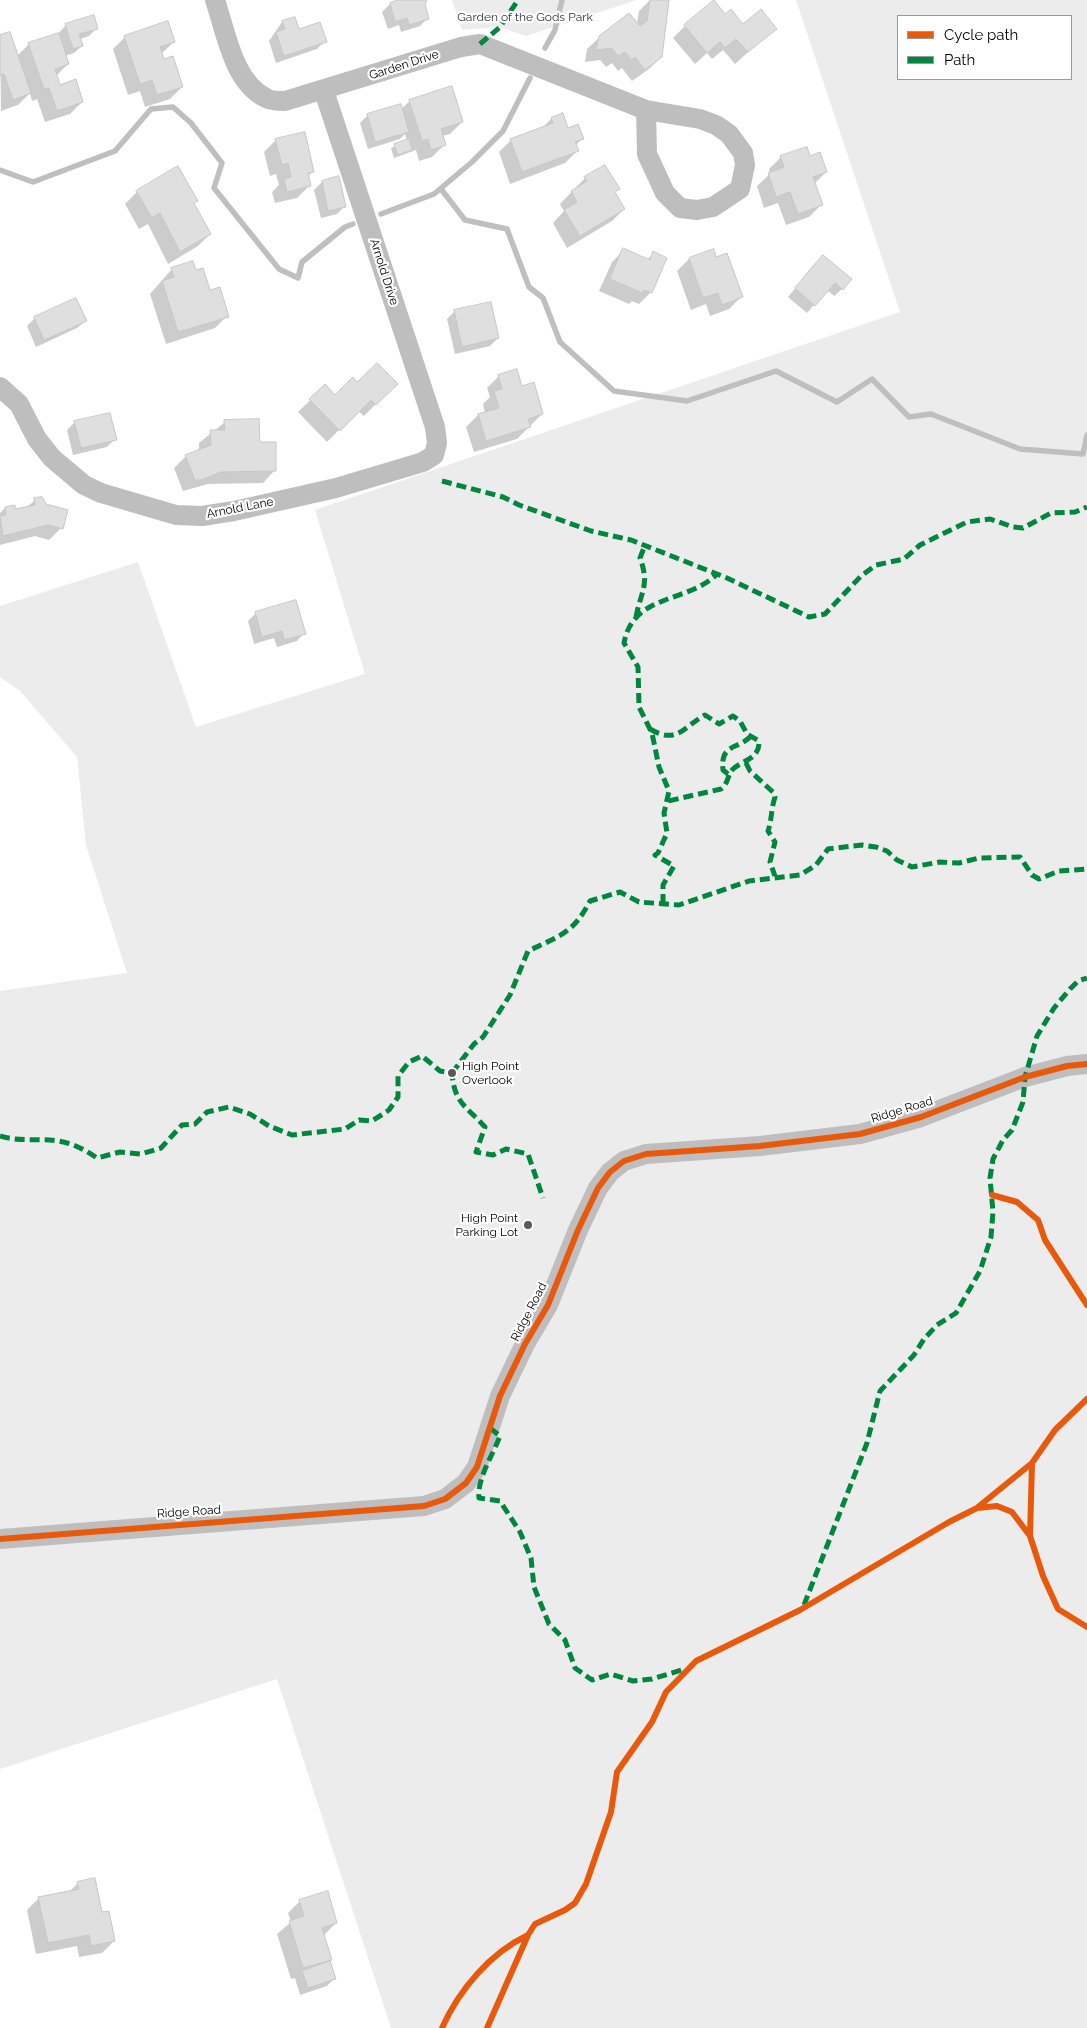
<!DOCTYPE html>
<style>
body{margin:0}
#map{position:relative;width:1087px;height:2028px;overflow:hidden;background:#fff;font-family:Raleway,sans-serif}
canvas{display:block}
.legend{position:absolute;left:897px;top:15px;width:175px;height:65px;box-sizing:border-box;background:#fff;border:1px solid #999;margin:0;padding:6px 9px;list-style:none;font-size:15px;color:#000}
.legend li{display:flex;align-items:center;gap:10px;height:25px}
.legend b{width:25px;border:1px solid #999}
</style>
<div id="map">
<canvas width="1087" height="2028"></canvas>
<ul class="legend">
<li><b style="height:6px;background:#e8590c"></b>Cycle path</li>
<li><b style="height:6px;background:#00873e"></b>Path</li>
</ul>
</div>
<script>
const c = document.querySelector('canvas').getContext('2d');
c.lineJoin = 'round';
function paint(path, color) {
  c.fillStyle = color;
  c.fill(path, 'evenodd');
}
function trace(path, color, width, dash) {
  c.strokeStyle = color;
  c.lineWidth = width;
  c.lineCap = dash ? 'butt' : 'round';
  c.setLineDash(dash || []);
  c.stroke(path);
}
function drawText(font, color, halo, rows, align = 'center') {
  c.font = font + ' Raleway,sans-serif';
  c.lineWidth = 4.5;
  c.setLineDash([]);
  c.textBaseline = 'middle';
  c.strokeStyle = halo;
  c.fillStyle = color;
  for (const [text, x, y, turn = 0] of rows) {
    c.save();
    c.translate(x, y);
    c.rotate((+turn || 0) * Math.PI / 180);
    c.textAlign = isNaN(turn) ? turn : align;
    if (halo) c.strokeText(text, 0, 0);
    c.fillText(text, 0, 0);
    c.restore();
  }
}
paint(new Path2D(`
 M452,0H637L526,36L500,27L462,30Z
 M796,0H1087V2028H391L277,1679L0,1769V991L127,973L86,845L77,757L20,691L0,677V606L138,562L196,727L365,674L315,510L900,312ZM898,16H1071V79H898Z`), '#ececec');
paint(new Path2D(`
 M402,0H425L423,3L428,18L420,26L401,32L399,25L388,29L382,12L390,4Z
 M650,0H658L661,57L649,69L632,81L622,68L618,71L612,63L606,67L600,60L585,62L587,49L600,37L637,24L639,11Z
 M725,16L743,26L775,28L735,64L723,50L712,59L707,53L695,64L673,38L685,26Z
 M282,22L299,31L325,41L317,49L276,63L269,41Z
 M66,25L97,28L89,36L80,39L82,46L74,53L65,56L68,64L56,76L59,86L82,102L70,114L45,122L37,99L32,101L30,93L18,105L1,111L0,37L17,56L29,44L58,34Z
 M125,37L174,42L161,54L182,87L170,99L145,107L140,91L128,95L113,49Z
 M410,101L462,122L450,134L442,136L444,145L432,157L419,161L416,150L394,158L391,148L407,141L405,134L400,139L368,149L360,123L368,115L401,109Z
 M551,119L583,138L575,146L577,151L565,163L510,184L499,152L511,140L541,129Z
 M276,140L313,171L307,177L309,186L297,198L275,203L272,192L279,185L276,174L270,176L264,152Z
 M781,157L809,158L826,172L814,184L821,205L809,217L786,225L778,203L764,208L757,186L770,174L769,169Z
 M585,178L618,189L614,193L624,209L612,221L567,248L553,223L564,211L560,204Z
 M322,182L345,206L337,214L321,218L314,190Z
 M137,192L193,204L210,234L198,246L168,264L148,224L139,229L125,204Z
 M624,250L647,260L654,253L651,292L639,304L632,301L629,304L599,291L612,262Z
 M713,251L741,297L729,309L710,316L706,304L691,310L677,271L689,259Z
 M815,264L842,289L834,296L827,290L807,313L788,297Z
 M172,269L195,272L227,316L215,328L166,344L150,294Z
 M455,311L498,338L490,346L455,354L447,319Z
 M35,318L85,321L77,328L36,347L27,326Z
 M499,376L521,387L542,414L517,439L474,452L466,427L478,415L485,413L483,404L490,397L487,388Z
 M357,383L396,384L364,416L358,411L327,442L298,412L325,386L335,397Z
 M75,422L115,439L107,447L73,455L67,430Z
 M225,422L259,443L275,470L263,483L208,484L183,491L174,468L186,456L199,451V443Z
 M35,500L61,528L49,540L35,536L0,545V513L5,508L14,510L26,508Z
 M256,613L304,633L297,641L277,647L274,638L254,644L248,621Z
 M78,1883L101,1914L114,1941L102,1953L79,1957L77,1946L36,1954L27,1910L39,1898L69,1892Z
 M300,1901L336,1923L324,1935L330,1959L325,1965L335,1978L327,1986L300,1995L295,1978L291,1979L277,1934L291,1922L288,1913Z`), '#0003');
trace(new Path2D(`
 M545,48L555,30L562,0
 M0,170L33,182L115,151L151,109L173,107L191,123L222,163L214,188L279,269L298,278L302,262L345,227L353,224
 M441,189L465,220L507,229L529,287L543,298L560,342L614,391L687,401L776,371L837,402L872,379L909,417L931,414L1020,449L1083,454L1087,435
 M381,214L434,194L472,162L503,131L530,78`), '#bfbfbf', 5.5);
const building = new Path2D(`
 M398,0H427L425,4L429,19L409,25L407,18L395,22L390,3Z
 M650,0H669L662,57L645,70L635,57L631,60L625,52L618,56L612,48L596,50L599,36L629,13L640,26L647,21Z
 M714,0L725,14L731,9L743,24L761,9L777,29L748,52L736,39L725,48L720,42L707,53L684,25Z
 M94,15L98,29L79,34L83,46L73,49L65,24Z
 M295,17L299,29L320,22L327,42L284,56L276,32L285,29L282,21Z
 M168,21L175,42L160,47L164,59L173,56L183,87L157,95L152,80L140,84L124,36Z
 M10,32L31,93L13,100L4,74L0,75V35Z
 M59,33L69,64L55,69L60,85L76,79L83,102L57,111L49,88L44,89L28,43Z
 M452,86L463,122L441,129L446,145L431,150L428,139L422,141L409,100Z
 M401,104L409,132L375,142L367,114Z
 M563,113L568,128L578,124L584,139L575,142L579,151L522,172L510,139L553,123L551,118Z
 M305,132L314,172L308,173L311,186L287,192L284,179L291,177L288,163L282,165L275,139Z
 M409,139L412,150L398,155L394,144Z
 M807,147L810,156L820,152L827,172L813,177L823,205L798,214L790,192L776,197L768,173L784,167L780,156Z
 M605,165L620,189L615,192L625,209L580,236L564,210L577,202L571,191L587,181L584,177Z
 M178,166L198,201L194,203L211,234L180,252L160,213L152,218L136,191Z
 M339,176L346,207L328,211L322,181Z
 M623,248L650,260L653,251L667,258L652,293L644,290L642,293L610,279Z
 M714,249L716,257L727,253L743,297L722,305L718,293L703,298L689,258Z
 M823,255L852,279L843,290L835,283L815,306L795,288Z
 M193,261L196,270L203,268L210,290L220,287L229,317L178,332L162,281L174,277L171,268Z
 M76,298L87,321L44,340L34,317Z
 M491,302L499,338L462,347L454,310Z
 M377,363L398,384L376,405L371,400L340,431L309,399L325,384L335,395L353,377L357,382Z
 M517,369L522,386L534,382L543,414L528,419L531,427L486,441L478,414L499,408L494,391L502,389L498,375Z
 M110,413L117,440L81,448L74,421Z
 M259,419L260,442H276V471L221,472L201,480H195L185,455L211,445L210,430H225L224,420Z
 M42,497L46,504L68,510L63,529L48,525L3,536L0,516L6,515L5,507L15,505V509L35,505L34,498Z
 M296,600L306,634L284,640L282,631L262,637L255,612Z
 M95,1878L102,1912L109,1911L115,1941L91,1946L89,1935L48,1943L38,1897L79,1889L77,1882Z
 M328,1891L337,1923L322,1928L332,1960L303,1968L289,1921L304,1916L299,1900Z
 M330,1961L336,1979L308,1988L302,1971Z`);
paint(building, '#dfdfdf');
trace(building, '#c7c7c7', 1);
trace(new Path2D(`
 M215,0C226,32 233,82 266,98C271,101 279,101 285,101L461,47L480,44L646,110L700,119L716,125L729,134L743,153L745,165L740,189L713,207L697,210L680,208L665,193L647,154L646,110
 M0,387L19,404L37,439L52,458L84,485L101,493L176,515L202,516L234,511L336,488L423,462L434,455L437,443L435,427L324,91
 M0,1539L424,1506L445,1499L453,1493L466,1483L477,1467L500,1396L525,1344L548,1305L578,1230L598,1188L610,1172L624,1161L646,1154L760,1146L860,1134L921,1117L1025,1077L1067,1066L1087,1064`), '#bebebe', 20);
trace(new Path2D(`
 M480,44L500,27L518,0
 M442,481L503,497L519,505L591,531L631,540L727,578L809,617L825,614L861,576L876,565L904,559L920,545L967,522L990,519L1013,527L1023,528L1051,513L1075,512L1087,507
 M636,617C641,591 650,585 640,558L645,545
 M650,729C677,745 683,727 705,715L719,724L733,716L740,721L747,734L759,741C760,759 743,760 733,769C727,775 729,783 721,789L668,801
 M746,763L750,771L774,793L775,797C771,809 772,819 768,831L775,842L770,862L775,876
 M728,774L723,770C720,743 738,750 751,736
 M663,904V885L674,866L655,855L658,853L667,833L664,813L669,791L659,767L652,733L639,707L638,667L624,643C633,593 689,603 717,574
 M452,1073L474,1044L483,1037L510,995L528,951C559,936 573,934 590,901L620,892L639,902L679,905L749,881L800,875L816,865L828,849L862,845L876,847L887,851L897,860L912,867L940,862L959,863L979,858L1020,857L1032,875L1039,879L1059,871L1087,869
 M0,1136C19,1142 38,1138 58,1141C73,1143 85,1150 97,1158L120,1152L141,1154L161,1148L182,1125L195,1124L207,1112L229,1107L250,1114L269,1126L292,1135L345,1129L359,1120L372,1121L389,1110L398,1097V1076L409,1062L422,1056L440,1071L452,1073C454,1103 467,1107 485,1127L476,1152L493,1155L506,1149L528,1154L543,1198
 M490,1428L500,1436C493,1455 477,1478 479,1498L500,1501L520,1532L531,1558L534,1587L549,1624L565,1640L575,1668L592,1680L611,1674L633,1681L652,1679L685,1669
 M804,1605L867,1443L880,1391L914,1355L924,1339L937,1325L956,1313L980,1271L991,1237L993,1212L990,1178L993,1159L1003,1140L1012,1130L1023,1102L1025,1077L1037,1036L1054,1008L1070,989L1078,981L1087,978`), '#00873e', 5, [10, 5]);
trace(new Path2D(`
 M992,1195L1017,1202L1038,1220L1045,1240L1087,1305
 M978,1507L1032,1463
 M1030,1536L1032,1463L1055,1430L1087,1399
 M0,1539L424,1506L445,1499L453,1493L466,1483L477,1467L500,1396L525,1344L548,1305L578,1230L598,1188L610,1172L624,1161L646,1154L760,1146L860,1134L921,1117L1025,1077L1067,1066L1087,1064
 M442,2028C459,1990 490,1953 528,1935
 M487,2028L528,1935L535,1924L565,1910L575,1903L586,1884L611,1812L617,1772L652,1722L666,1692L696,1661L800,1610L949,1522L977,1508L997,1506L1012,1512L1030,1536L1043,1576L1058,1609L1087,1627`), '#e8590c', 6);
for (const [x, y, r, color] of [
 [452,1073,5,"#595959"],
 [528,1225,5,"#595959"]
]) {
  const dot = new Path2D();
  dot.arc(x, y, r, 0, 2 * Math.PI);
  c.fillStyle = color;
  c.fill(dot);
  trace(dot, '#fff', 2);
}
drawText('12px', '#333', '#fff', [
 ["Garden of the Gods Park",525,17]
]);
drawText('12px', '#000', '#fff', [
 ["Garden Drive",404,65,-18],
 ["Arnold Drive",384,272,72],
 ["Arnold Lane",240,508,-11],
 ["Ridge Road",902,1110,-17],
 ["Ridge Road",529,1312,-63],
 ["Ridge Road",189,1512,-4]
]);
drawText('12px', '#000', '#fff', [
 ["High Point",462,1066],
 ["Overlook",462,1080],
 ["High Point",518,1218,"right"],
 ["Parking Lot",518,1232,"right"]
], 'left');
</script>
